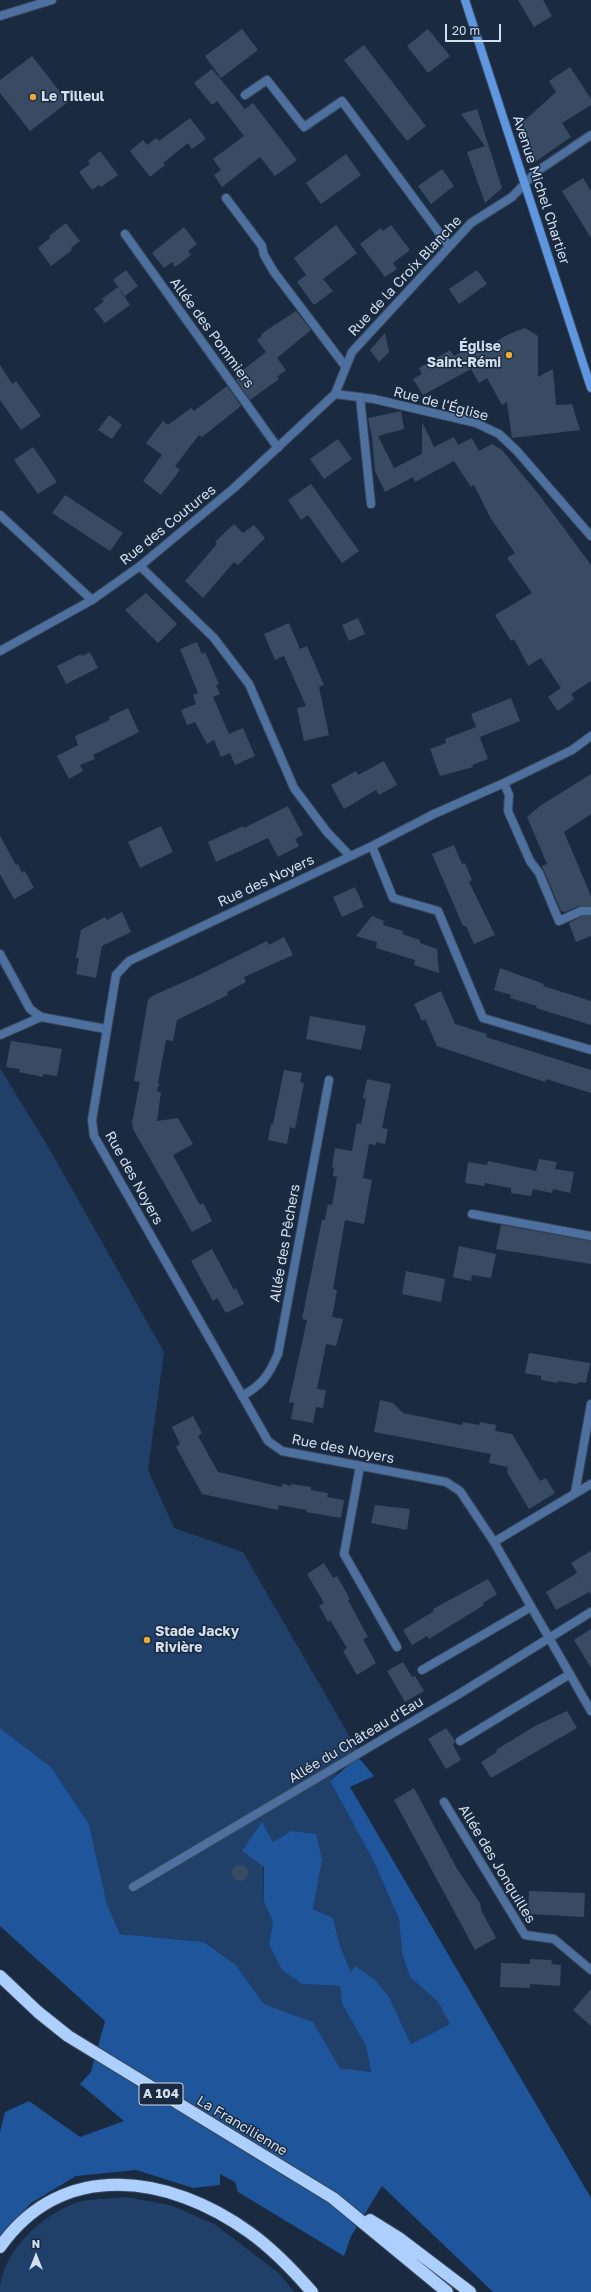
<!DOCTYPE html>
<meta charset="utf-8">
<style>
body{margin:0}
#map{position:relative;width:591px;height:2292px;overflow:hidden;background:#1a2b41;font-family:"Golos Text",sans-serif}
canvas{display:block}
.north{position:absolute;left:16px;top:2236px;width:40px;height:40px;-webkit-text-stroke:3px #1a2b41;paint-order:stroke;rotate:0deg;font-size:11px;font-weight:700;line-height:16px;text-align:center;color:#d4dfed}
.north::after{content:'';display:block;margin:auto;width:14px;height:18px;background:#d4dfed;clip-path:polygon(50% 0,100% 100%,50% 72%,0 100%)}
.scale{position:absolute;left:445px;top:24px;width:56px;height:18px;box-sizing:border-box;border:2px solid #d4dfed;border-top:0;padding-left:5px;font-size:12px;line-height:14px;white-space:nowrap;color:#d4dfed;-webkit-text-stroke:3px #1a2b41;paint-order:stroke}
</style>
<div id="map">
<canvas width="591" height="2292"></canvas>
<div class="north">N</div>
<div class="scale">20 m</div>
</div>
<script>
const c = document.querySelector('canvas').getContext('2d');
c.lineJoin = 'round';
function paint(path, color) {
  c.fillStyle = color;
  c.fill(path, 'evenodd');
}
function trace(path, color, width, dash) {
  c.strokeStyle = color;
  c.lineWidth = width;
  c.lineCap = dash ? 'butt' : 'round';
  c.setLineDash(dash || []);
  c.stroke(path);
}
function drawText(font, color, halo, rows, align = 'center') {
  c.font = font + ' "Golos Text",sans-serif';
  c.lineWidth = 3;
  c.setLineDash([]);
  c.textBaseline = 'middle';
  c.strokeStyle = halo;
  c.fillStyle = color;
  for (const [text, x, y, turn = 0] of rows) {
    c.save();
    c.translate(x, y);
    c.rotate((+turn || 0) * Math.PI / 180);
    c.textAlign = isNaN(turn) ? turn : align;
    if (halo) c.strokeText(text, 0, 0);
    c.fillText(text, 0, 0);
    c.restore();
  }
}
paint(new Path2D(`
 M0,1068L50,1150L164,1352L148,1470L174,1528L243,1552L358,1751L330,1781L374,1862L399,1919L402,1953L410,1977L438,2002L450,2024L411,2044L389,1997L351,1972L340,1946L333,1918L313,1909L316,1893L291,1831L273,1842L262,1823L264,1902L273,1922L269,1944L302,1984L340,1986L342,2004L366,2046L371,2072L340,2068L313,2022L264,2004L235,1964L205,1942L120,1934L107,1904L89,1824L51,1767L0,1728Z
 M126,2197L170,2205L214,2224L279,2273L294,2292H0C0,2252 46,2210 83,2201C97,2198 112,2199 126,2197Z`), '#20406a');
paint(new Path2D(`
 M0,1728L51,1767L89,1824L107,1904L120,1934L204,1942L235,1964L264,2004L313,2022L340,2068L371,2072L366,2046L342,2004L340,1986L302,1984L282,1970L269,1944L273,1922L264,1902V1867L242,1851L262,1822L273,1842L291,1831L316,1834L322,1860L313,1909L333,1918L340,1946L351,1972L355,1966L375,1980L389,1997L411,2044L450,2024L438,2002L410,1977L402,1953L399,1919L374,1862L330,1781L358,1757L374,1776L350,1787L591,2198V2292H493L382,2186L351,2236L344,2256L238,2192L235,2182L220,2174V2185L193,2188L136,2170L76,2176L31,2203L0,2236V2132L5,2112L29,2101L80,2137L124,2121L80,2084L91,2072L105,2021L0,1926Z`), '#1f559a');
paint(new Path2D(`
 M518,0H543L552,16L534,27Z
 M242,29L258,50L221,78L205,56Z
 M428,29L450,56L428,73L407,46Z
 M364,45L426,126L407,141L344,60Z
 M32,56L68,102L30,131L0,93V80Z
 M570,67L591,99V105L562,123L571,137L535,162L522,123L556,92L549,81Z
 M212,69L245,109L253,103L297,160L275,176L260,157L222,187L214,175L221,170L213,159L244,136L217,101L212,105L194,83Z
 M477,109L502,188L485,203L467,152L485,146L461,114Z
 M190,118L206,139L192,149L188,143L163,163L165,165L150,177L130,151L143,140L147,145L156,138L159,141Z
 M100,151L118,175L101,187L99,185L92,190L79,172L90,164L88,161Z
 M346,154L361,175L321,204L306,183Z
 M442,169L454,186L431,204L418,186Z
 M583,178L591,191V238L562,191Z
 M66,223L80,241L71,248L72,250L51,266L38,248L50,238L49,236Z
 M336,225L357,253L323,279L333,291L314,305L297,282L306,275L294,258Z
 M391,225L410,250L393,263L397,269L385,277L360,244L381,228L383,231Z
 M184,227L197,244L188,251L191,255L175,267L172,262L164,268L152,253Z
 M126,270L138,286L125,296L113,280Z
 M477,270L487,284L459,304L449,289Z
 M118,287L130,305L105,323L94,309L104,301L102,299Z
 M296,311L311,330L277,358L286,370L277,377L279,379L250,400L236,380L240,376L238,374L266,352L257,340L262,336L261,334Z
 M525,328L538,336V377L553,369L556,405L572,404L580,430L512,438L507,402L502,405L487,378L479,383L471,369L423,395L413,379L422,374L419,368L450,350L454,356L468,348L473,355L509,334Z
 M385,333L389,352L379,362L370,350Z
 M0,365L12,384L16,381L41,416L21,430L0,400Z
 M227,386L241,406L202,437L199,435L175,466L180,470L161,495L143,481L162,455L146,443L163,421L168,425L191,408L194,411Z
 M401,411L404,429L378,436L394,468L422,454V422L434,447L454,437L458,445L472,438L479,451L492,444L502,450L540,496L591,565V681L571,694L574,699L558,711L548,697L561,688L541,658L528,666L514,639L511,641L495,615L532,593L507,558L515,553L491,519L474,485L471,487L454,461L415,482L413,477L385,492L375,471L372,437L368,418Z
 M109,415L122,425L112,439L98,430Z
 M338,439L352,459L324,479L310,459Z
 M33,447L57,482L38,494L14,460Z
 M311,484L359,551L342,563L308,515L301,520L288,500Z
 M65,495L123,533L110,551L52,513Z
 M234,524L243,533L254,525L265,538L238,565L234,562L203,598L185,581L217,544L215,542Z
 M146,593L177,624L158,643L125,610Z
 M358,618L365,634L349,641L342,625Z
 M289,623L300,649L307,646L324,685L319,687L329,735L304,741L297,708L306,706L284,656L275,660L264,634Z
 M197,642L202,654L205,652L219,684L216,685L220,694L213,697L229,734L243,728L255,756L235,765L230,753L221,757L214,740L207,744L195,722L187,725L181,710L196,704L193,695L198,693L180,649Z
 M90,652L98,668L66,684L57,666L81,654L82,656Z
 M511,698L520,721L480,737L471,714Z
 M128,708L139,732L93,755L95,759L80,765L83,771L69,779L57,756L78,745L75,736L110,720L109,717Z
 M476,727L488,759L472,765L473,767L440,776L430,749L446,743L445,739Z
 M384,761L397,785L379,795L376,790L344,809L331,785L356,771L358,775Z
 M591,774V814L564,832L591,896V906H579L565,912L561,911L542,866L547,864L527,817L540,806Z
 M288,806L303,835L295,839L299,846L278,857L268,838L216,862L208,842L243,826L244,828Z
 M161,826L173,852L140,868L128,842Z
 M0,836L16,865L18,864L22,873L25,871L34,888L14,899L0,874Z
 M454,845L462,864L465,863L472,880L469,882L495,935L474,944L466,926H463L432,854Z
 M355,887L364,907L342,917L333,897Z
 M122,912L131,932L102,946L96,978L76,974L79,958H76L81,930L105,917L107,920Z
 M372,916L384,921L383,925L403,931L402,934L420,940V943L437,949L439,973L414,965L415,960L376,948L377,942L356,936Z
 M582,916H591V936L576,942L569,923Z
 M284,937L293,955L244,977L246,982L227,992L228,995L177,1020L173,1041L166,1040L158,1083L160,1086H158L157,1092H161L157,1121L178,1118L193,1144L173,1155L200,1205L203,1203L212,1221L192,1232L133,1129L132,1122L140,1082L134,1081L148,1000L152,996L197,976L267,941L269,945Z
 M500,968L544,984L543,986L591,1001V1025L536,1008L537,1006L510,998L511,995L494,990Z
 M441,991L455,1024L487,1034L486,1037L591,1070V1093L546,1079L545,1082L437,1046L425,1019L422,1021L414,1004Z
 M310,1016L366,1026L361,1050L306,1039Z
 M11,1041L62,1049L57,1076L43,1074V1077L19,1072L20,1069L6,1067Z
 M284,1070L302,1073L300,1082L304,1083L295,1129L290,1127L287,1144L268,1140L271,1124H273Z
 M367,1079L391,1084L382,1128L388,1129L385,1144L376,1142V1145L369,1144L363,1178L372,1180L364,1224L345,1220L333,1289L337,1290L332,1317L343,1319L336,1346L326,1344L317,1389L326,1390L323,1408L316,1407L313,1423L291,1419L294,1403L289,1402L307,1320L302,1319L322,1220H325L328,1204L332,1205L337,1177L333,1176L334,1168L332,1167L335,1148L352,1151L357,1123L361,1124L366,1099L363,1098Z
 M539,1159L557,1162L555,1169L574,1172L570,1193L553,1189L552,1193L533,1189L531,1196L511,1193V1188L485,1183L484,1186L465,1183L468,1162L487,1165L488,1161L536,1171Z
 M501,1225L591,1241V1264L496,1249Z
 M459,1246L496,1254L491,1278L472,1275L471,1281L453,1277Z
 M212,1249L234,1290L236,1288L244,1304L226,1313L217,1298L213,1301L191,1261Z
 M406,1271L445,1279L441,1302L402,1294Z
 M529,1353L590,1363L586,1383L578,1382L577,1384L558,1381V1383L541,1380V1376L525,1373Z
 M380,1400L393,1403L403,1413L462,1425L463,1422L479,1425L480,1422L496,1425L495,1431L512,1434L540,1481L546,1478L555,1493L529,1509L507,1472L508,1467L489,1463L491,1454L374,1432Z
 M193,1416L202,1433L198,1436L218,1472L282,1487V1484L291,1486V1484L311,1487V1490L328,1493L327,1497L344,1500L341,1518L306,1512L307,1510L279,1505L278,1510L202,1494L176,1447L180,1444L172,1427Z
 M375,1505L410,1509L407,1530L371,1523Z
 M591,1551V1595L571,1563Z
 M324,1563L333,1578L337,1576L350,1599L348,1600L368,1637L363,1639L376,1663L357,1675L343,1651L347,1648L330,1620L328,1622L319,1606L324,1603L307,1574Z
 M577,1573L589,1592L556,1610L546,1592Z
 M488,1579L497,1594L483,1603L484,1605L429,1639L427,1636L412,1645L403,1630L434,1611L433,1609Z
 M591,1629V1668L574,1640Z
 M403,1662L412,1677L415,1676L424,1691L405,1702L387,1671Z
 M567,1711L577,1728L491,1778L481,1762L497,1752L496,1750L535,1726Z
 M446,1728L455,1741L453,1745L461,1760L446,1769L428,1739Z
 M414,1788L456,1867L480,1903L482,1912L496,1938L475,1950L394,1800Z
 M232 1873a8 8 0 1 1 16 0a8 8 0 1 1-16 0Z
 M529,1891L585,1893L584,1917L528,1914Z
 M530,1959L552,1960L551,1964L561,1965L560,1986L530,1984V1988L500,1987L501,1963L530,1964Z
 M591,1989V2026L573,2010Z`), '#394b63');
const service = new Path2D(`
 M226,198L262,246L264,255L274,272L345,366
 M360,397L371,504
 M504,783L509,795L508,811L530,861L539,873L559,921L581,911H591
 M0,1035L41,1017
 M422,1670L531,1607
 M460,1741L570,1674`);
const pedestrian = new Path2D(`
 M133,1887L459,1694L591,1612`);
const minor = new Path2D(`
 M0,16L52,0
 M245,95L267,80L304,127L342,101L449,246
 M125,234L278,448
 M335,394L374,399L476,423L499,434L517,451L591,536
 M0,515L92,600
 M140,566L214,638L249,684L294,788L327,832L350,856
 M0,651L92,600L140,566L234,488L335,394L352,352L471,223L512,197L536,172L591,135
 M591,736L572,750L504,783L434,814L372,846L129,961L116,975L92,1120L94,1136L268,1441L282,1451L446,1482L460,1491L494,1542L591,1711
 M372,846L393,898L438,911L483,1018L591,1050
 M0,954L30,1009L41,1017L106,1029
 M472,1214L591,1236
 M242,1396C262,1385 269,1375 278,1354L329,1080
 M360,1466L344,1554L397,1647
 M575,1493L591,1404
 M494,1542L591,1484
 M444,1802L525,1935L554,1939L591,1970`);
const secondary = new Path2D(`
 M465,0L591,388`);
const motorway = new Path2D(`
 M0,1976L38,2012L68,2036L333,2198L447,2292
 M370,2220L399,2238L470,2292
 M0,2247C63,2158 170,2175 249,2232C273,2249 293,2270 312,2292`);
trace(service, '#38485d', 10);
trace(pedestrian, '#38485d', 10);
trace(minor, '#38485d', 10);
trace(secondary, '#38485d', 10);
trace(motorway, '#38485d', 14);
trace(service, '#4d709e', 8);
trace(pedestrian, '#4d709e', 8);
trace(minor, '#4d709e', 8);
trace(secondary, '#5e96e0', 8);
trace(motorway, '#adcffd', 12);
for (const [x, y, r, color] of [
 [33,97,4,"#eba93a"],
 [509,355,4,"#eba93a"],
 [147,1640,4,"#eba93a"]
]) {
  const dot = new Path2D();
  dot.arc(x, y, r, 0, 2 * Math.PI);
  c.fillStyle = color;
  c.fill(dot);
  trace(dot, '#1a2b41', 1.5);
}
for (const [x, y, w] of [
 [161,2094,44]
]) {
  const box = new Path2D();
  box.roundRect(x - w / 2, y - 11, w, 22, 3);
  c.fillStyle = '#1a2b41';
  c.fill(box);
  trace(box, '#d4dfed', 1);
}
drawText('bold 13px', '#d4dfed', null, [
 ["A 104",161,2094]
]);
drawText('bold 14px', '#d4dfed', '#1a2b41', [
 ["Le Tilleul",41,97],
 ["Église",501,347,"right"],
 ["Saint-Rémi",501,363,"right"],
 ["Stade Jacky",155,1632],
 ["Rivière",155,1648]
], 'left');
drawText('14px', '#d4dfed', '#1a2b41', [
 ["Avenue Michel Chartier",541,190,72],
 ["Rue de la Croix Blanche",405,276,-47],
 ["Allée des Pommiers",212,333,54],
 ["Rue de l'Église",441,404,15],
 ["Rue des Coutures",168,525,-39],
 ["Rue des Noyers",266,881,-25],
 ["Rue des Noyers",134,1178,61],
 ["Allée des Pêchers",285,1243,-80],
 ["Rue des Noyers",343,1449,11],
 ["Allée du Château d'Eau",356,1740,-31],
 ["Allée des Jonquilles",497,1864,59],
 ["La Francilienne",242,2126,31]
]);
</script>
